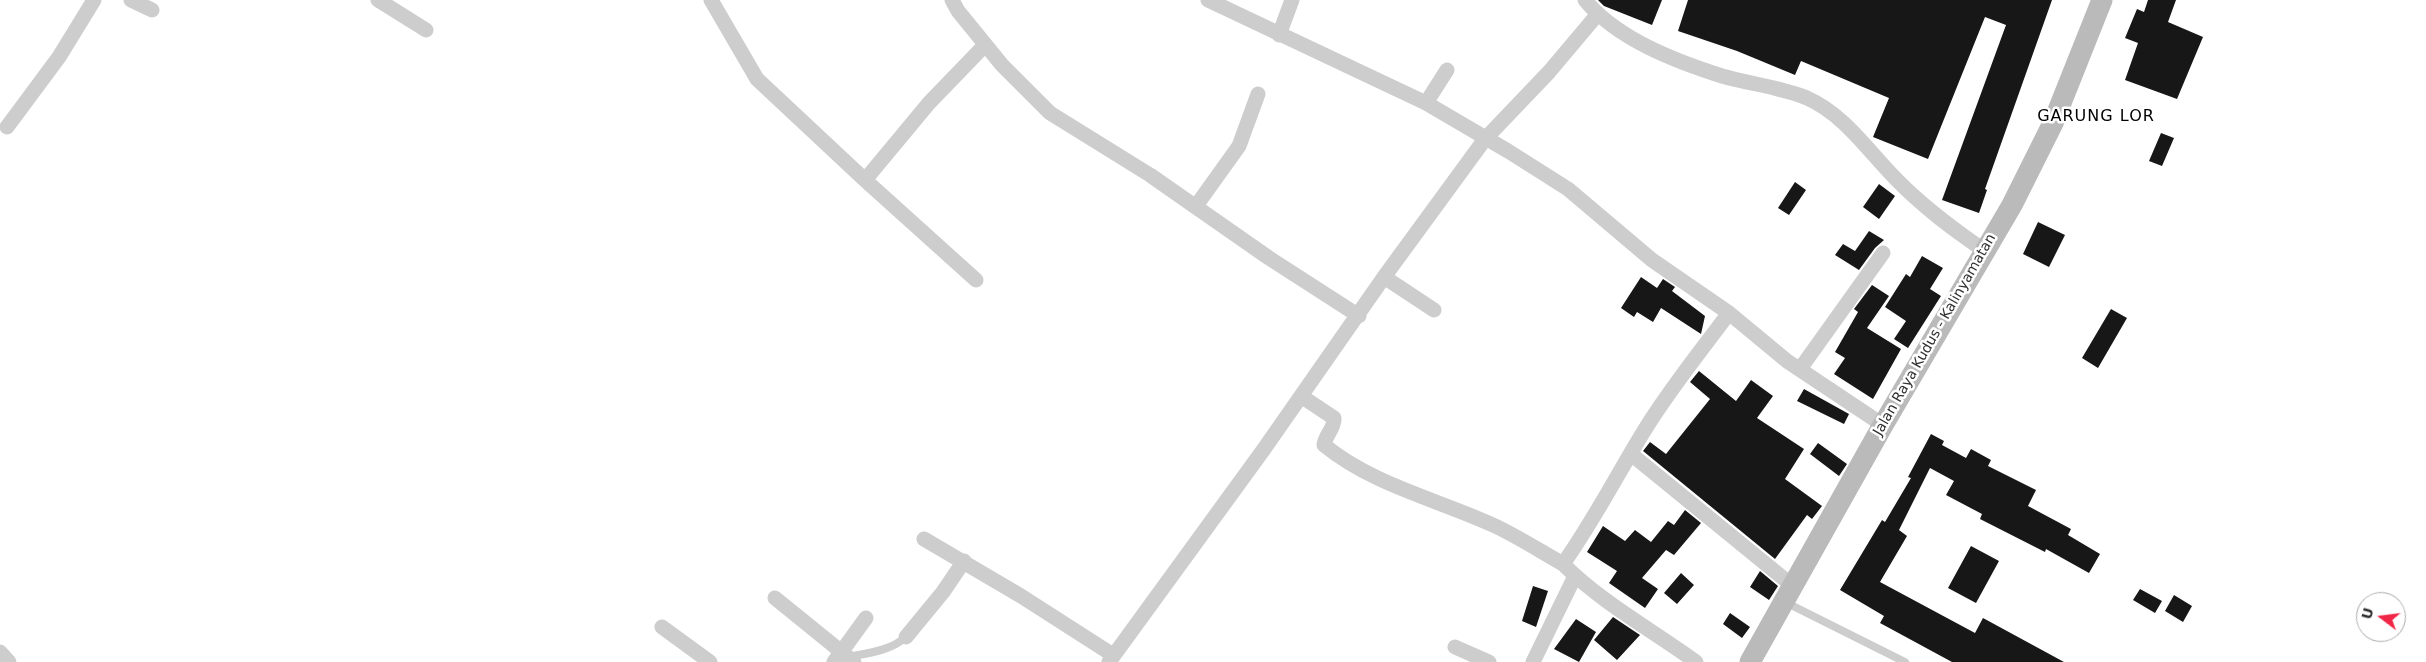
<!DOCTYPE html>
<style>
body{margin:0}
#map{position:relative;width:2426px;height:662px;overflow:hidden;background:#fff;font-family:"DejaVu Sans",sans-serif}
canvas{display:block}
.north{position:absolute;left:2356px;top:592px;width:50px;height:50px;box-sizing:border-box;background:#fff;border:1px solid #acacac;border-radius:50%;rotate:285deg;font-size:14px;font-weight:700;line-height:20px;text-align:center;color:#303030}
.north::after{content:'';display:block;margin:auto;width:18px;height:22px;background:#f12748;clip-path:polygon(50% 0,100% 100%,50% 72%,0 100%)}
</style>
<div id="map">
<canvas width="2426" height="662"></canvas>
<div class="north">U</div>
</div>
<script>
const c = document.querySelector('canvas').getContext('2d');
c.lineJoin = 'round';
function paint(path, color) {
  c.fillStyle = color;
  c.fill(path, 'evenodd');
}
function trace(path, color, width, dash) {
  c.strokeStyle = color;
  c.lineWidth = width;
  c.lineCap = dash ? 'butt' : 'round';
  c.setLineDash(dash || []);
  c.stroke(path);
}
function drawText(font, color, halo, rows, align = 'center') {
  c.font = font + ' "DejaVu Sans",sans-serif';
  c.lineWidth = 5;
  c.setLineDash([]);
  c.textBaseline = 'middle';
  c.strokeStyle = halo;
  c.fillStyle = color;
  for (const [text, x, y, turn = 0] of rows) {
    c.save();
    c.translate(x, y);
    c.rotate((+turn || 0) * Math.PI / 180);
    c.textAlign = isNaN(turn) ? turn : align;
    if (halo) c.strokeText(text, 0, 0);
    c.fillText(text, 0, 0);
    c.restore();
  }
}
paint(new Path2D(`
 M1598,0H1662L1652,25L1604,6Z
 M1688,0H2052L1985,189L1987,190L1979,213L1942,200L2006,25L1985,17L1928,159L1873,137L1889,98L1801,61L1795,75L1737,51L1678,31Z
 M2148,0H2176L2168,22L2203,37L2177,99L2125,80L2138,43L2125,38L2137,9L2144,12Z
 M2161,133L2174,138L2162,166L2149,161Z
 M1795,182L1806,190L1789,215L1778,208Z
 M1879,184L1895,196L1879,219L1863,207Z
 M2038,222L2065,235L2049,267L2023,254Z
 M1869,231L1884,240L1875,248L1859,270L1835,255L1843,244L1855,251Z
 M1922,256L1943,268L1930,289L1941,296L1908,348L1894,339L1906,321L1885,307L1906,274L1910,277Z
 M1641,277L1657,288L1663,279L1675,287L1672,291L1705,316L1701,334L1661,308L1653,322L1637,312L1634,317L1621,308Z
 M1872,285L1889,296L1867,328L1901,349L1873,399L1834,374L1845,358L1835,352L1858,312L1854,309Z
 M2111,309L2127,318L2098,368L2082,358Z
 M1699,371L1736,401L1751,380L1773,396L1757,418L1804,449L1785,479L1822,506L1812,519L1807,515L1775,559L1643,451L1650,442L1666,454L1710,399L1690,382Z
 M1804,389L1849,414L1844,424L1797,401Z
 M1931,434L1944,441L1942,445L1966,458L1971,449L1991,460L1988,466L2036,490L2028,506L2071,529L2068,535L2100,554L2089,573L2046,549L2045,552L1980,519L1982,514L1946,495L1954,481L1930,468L1899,530L1907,536L1880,582L1975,633L1983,618L2064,662H1952L1880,623L1884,616L1840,590L1882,520L1885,522L1911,478L1908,477Z
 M1818,443L1847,464L1839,476L1810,454Z
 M1685,510L1701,523L1674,555L1666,550L1642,578L1658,589L1645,608L1609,583L1617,571L1587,552L1603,526L1625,541L1635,530L1651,542L1668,521L1674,525Z
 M1971,546L1999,561L1976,603L1948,588Z
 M1760,571L1778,586L1769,600L1750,587Z
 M1681,573L1694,585L1677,604L1664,593Z
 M1533,586L1548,591L1536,627L1522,621Z
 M2140,589L2162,601L2155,613L2133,600Z
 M2174,595L2192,606L2183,622L2165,611Z
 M1730,613L1750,627L1742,638L1723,624Z
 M1613,617L1640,635L1617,660L1594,640Z
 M1576,619L1596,632L1579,662L1554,649Z`), '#171717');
trace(new Path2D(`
 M1785,602L1905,662
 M848,657C868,653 890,651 906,637`), '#cdcdcd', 8);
trace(new Path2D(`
 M131,0L152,10
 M378,0L426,30
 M711,0L757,79L865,180L976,280
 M952,0L958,11L1002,65L1050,113L1150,175L1269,258L1359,316
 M1208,0L1426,103L1508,151L1568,189L1652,260L1729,313L1787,361L1883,425
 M1585,0C1617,39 1675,61 1722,76C1750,84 1780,87 1807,98C1845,115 1868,151 1896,179C1923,207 1953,229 1985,251
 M1279,35L1292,0
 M1426,103L1447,70
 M7,127L59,57L94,0
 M865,180L929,103L985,45
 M1196,206L1239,146L1258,94
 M1384,277L1434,310
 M1800,369L1883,253
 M1301,396L1334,418C1335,428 1325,435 1324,445C1373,485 1436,499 1493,525C1517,536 1540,551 1563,564
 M1631,454L1794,587
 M924,539L1021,596L1113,655
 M775,598L854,662
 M662,627L710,662
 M906,637L943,592L964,561
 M1455,647L1489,662
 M0,652L9,662
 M834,662L866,618
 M1109,662L1264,449L1384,277L1485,139L1549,72L1597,15
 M1533,662L1575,576
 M1696,662C1652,630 1602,603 1563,564C1593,522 1617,475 1644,431C1669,390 1700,352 1729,313`), '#cdcdcd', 15);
trace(new Path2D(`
 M1750,662L1883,425L2012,205L2053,123L2102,0`), '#bababa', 21);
drawText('14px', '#303030', '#fff', [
 ["Jalan Raya Kudus - Kalinyamatan",1935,335,-60]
]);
c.letterSpacing = '1px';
drawText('16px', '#000', '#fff', [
 ["GARUNG LOR",2096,117]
]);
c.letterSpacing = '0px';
</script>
